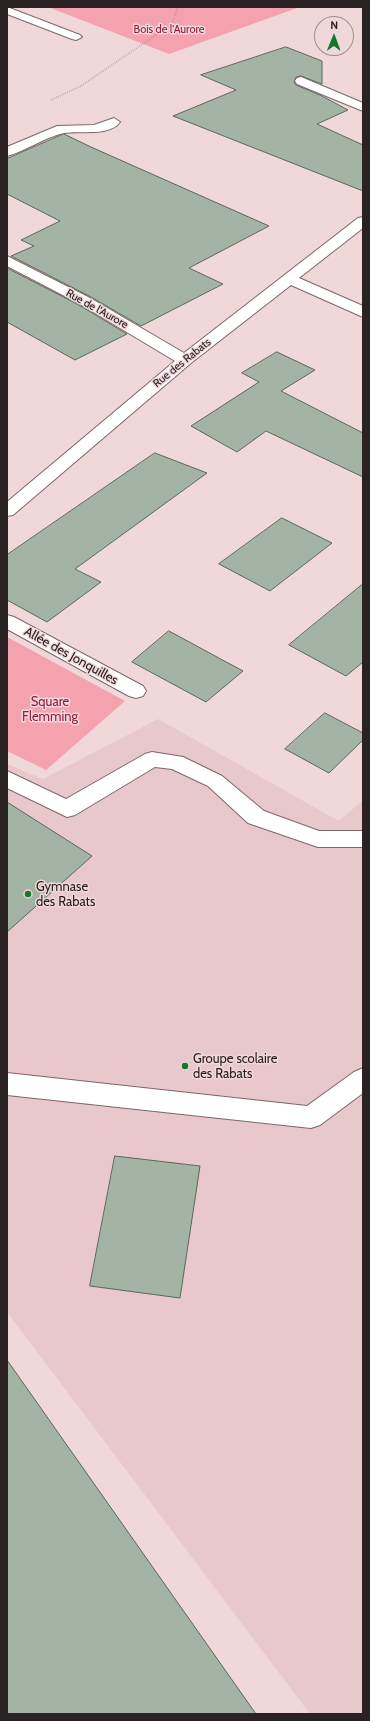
<!DOCTYPE html>
<meta charset="utf-8">
<style>
body{margin:0}
#map{position:relative;width:370px;height:1721px;overflow:hidden;background:#f0d7da;font-family:Cabin,sans-serif}
canvas{display:block}
.frame{position:absolute;inset:0;border:8px solid #292122;pointer-events:none}
.north{position:absolute;left:314px;top:16px;width:40px;height:40px;box-sizing:border-box;background:#f0d7da;border:1px solid #a08e90;border-radius:50%;rotate:1deg;font-size:11px;font-weight:700;line-height:16px;text-align:center;color:#292122}
.north::after{content:'';display:block;margin:auto;width:14px;height:18px;background:#137829;clip-path:polygon(50% 0,100% 100%,50% 72%,0 100%)}
</style>
<div id="map">
<canvas width="370" height="1721"></canvas>
<div class="frame"></div>
<div class="north">N</div>
</div>
<script>
const c = document.querySelector('canvas').getContext('2d');
c.lineJoin = 'round';
function paint(path, color) {
  c.fillStyle = color;
  c.fill(path, 'evenodd');
}
function trace(path, color, width, dash) {
  c.strokeStyle = color;
  c.lineWidth = width;
  c.lineCap = dash ? 'butt' : 'round';
  c.setLineDash(dash || []);
  c.stroke(path);
}
function drawText(font, color, halo, rows, align = 'center') {
  c.font = font + ' Cabin,sans-serif';
  c.lineWidth = 3;
  c.setLineDash([]);
  c.textBaseline = 'middle';
  c.strokeStyle = halo;
  c.fillStyle = color;
  for (const [text, x, y, turn = 0] of rows) {
    c.save();
    c.translate(x, y);
    c.rotate((+turn || 0) * Math.PI / 180);
    c.textAlign = isNaN(turn) ? turn : align;
    if (halo) c.strokeText(text, 0, 0);
    c.fillText(text, 0, 0);
    c.restore();
  }
}
paint(new Path2D(`
 M158,719L339,821L363,800V1714H310L7,1312V764L43,779Z`), '#e8c8cc');
paint(new Path2D(`
 M48,7H300L169,54Z
 M7,637L125,701L46,770L7,751Z`), '#f4a2ae');
const building = new Path2D(`
 M286,47L322,61V84L301,76L296,77L294,82L296,85L322,96L348,110L317,124L363,145V191L173,116L236,90L201,75Z
 M64,134L91,147L269,226L189,268L223,284L141,326L91,297L11,256L34,246L21,240L60,221L7,194V159Z
 M7,268L79,305L127,334L75,360L7,322Z
 M277,352L315,370L281,391L363,433V477L266,431L237,452L191,426L259,382L242,373Z
 M155,453L207,473L75,569L101,582L47,622L7,600V555Z
 M282,518L332,543L270,591L219,564Z
 M363,584V662L346,676L289,645Z
 M169,631L217,657L243,671L206,702L132,662Z
 M325,713L363,733V740L329,773L285,749Z
 M7,802L92,856L7,932Z
 M115,1156L200,1166L180,1298L90,1286Z
 M7,1360L256,1714H7Z`);
paint(building, '#a3b3a4');
trace(building, '#5a685a', 1);
const lane = new Path2D(`
 M7,7L80,35L82,37L76,40L72,39L7,14Z
 M114,118L120,122C110,137 79,130 64,133C47,136 26,151 7,156V147L57,126L94,125Z
 M7,615L14,617L143,686L146,691L143,696L136,698L129,696L7,629Z
 M152,752L183,757L222,776L264,811L319,831H363V847H318L248,823L208,786L172,769L155,767L75,815L67,817L7,788V771L66,799L145,754Z
 M363,1068V1093L320,1125L311,1128L7,1095V1073L307,1106L354,1072Z`);
const street = new Path2D(`
 M301,77L363,103V111L297,84L295,81L297,78Z
 M363,217V228L299,278L363,306V317L291,285L191,363L13,515L7,516V502L175,361L80,304L7,266V256L90,298L184,353L358,218Z`);
trace(lane, '#7c676a', 2);
trace(street, '#7c676a', 2);
trace(new Path2D(`
 M51,100L81,86L172,24L178,7`), '#958486', 1.5, [0.5, 1.5]);
paint(lane, '#fff');
paint(street, '#fff');
for (const [x, y, r, color] of [
 [28,894,4,"#137829"],
 [185,1066,4,"#137829"]
]) {
  const dot = new Path2D();
  dot.arc(x, y, r, 0, 2 * Math.PI);
  c.fillStyle = color;
  c.fill(dot);
  trace(dot, '#f0d7da', 1.5);
}
drawText('11px', '#941e40', '#f0d7da', [
 ["Bois de l'Aurore",169,30]
]);
drawText('11px', '#292122', '#f0d7da', [
 ["Rue de l'Aurore",97,309,29],
 ["Rue des Rabats",182,363,-39]
]);
drawText('13px', '#292122', '#f0d7da', [
 ["Allée des Jonquilles",71,656,29]
]);
drawText('13px', '#941e40', '#f0d7da', [
 ["Square",50,702],
 ["Flemming",50,717]
]);
drawText('13px', '#292122', '#f0d7da', [
 ["Gymnase",36,887],
 ["des Rabats",36,902],
 ["Groupe scolaire",193,1059],
 ["des Rabats",193,1074]
], 'left');
</script>
